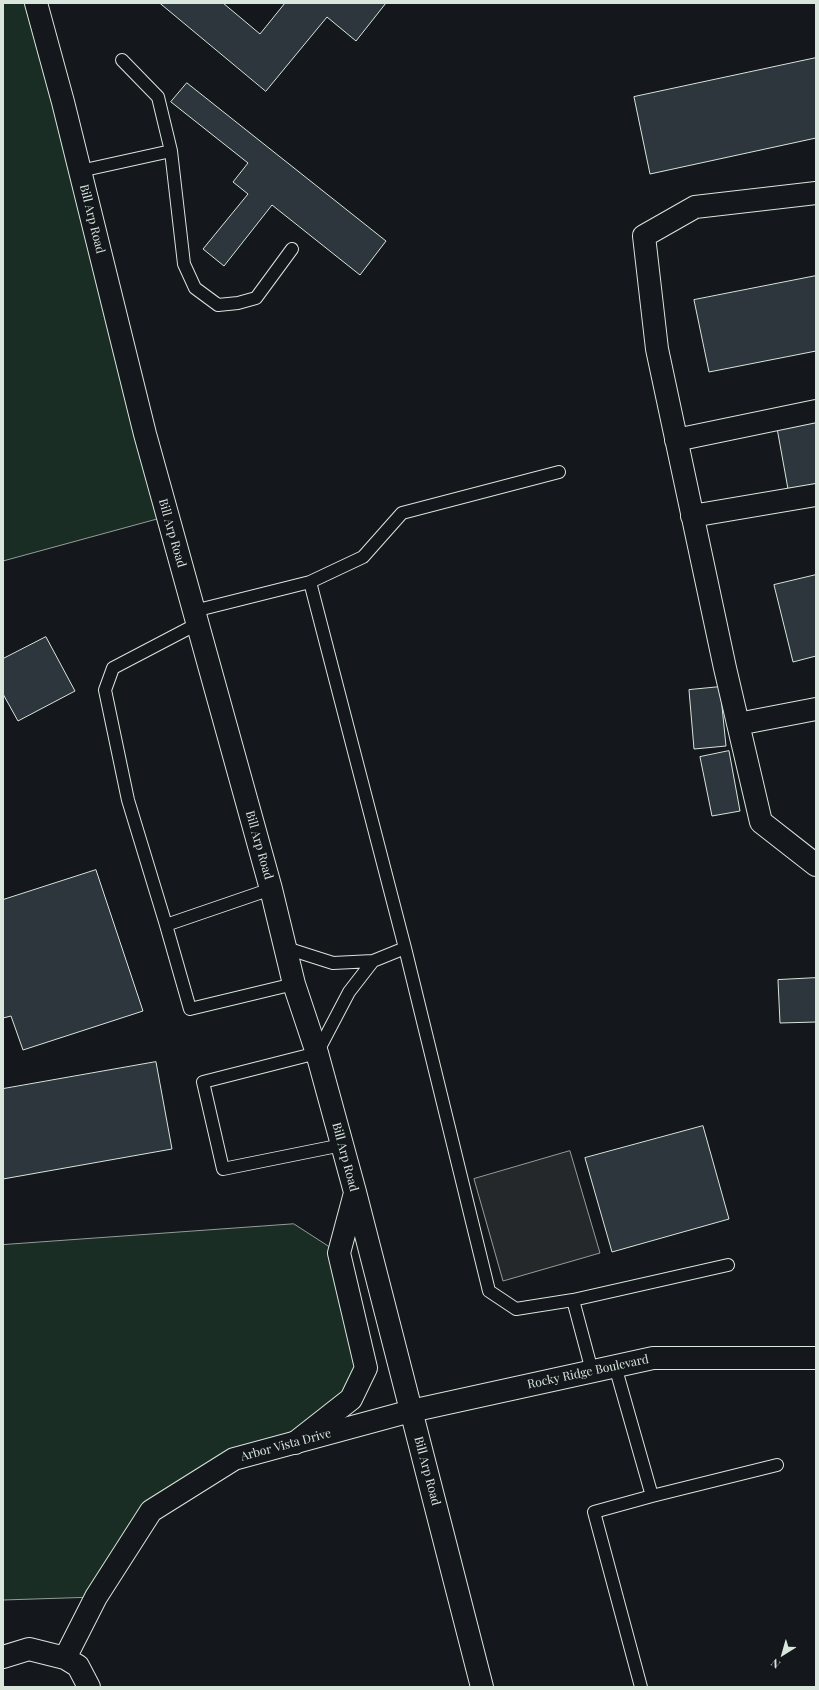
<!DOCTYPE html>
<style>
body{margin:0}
#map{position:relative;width:819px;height:1690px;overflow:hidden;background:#14181c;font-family:"Playfair Display",serif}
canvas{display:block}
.frame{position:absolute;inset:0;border:4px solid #d8e6dc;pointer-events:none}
.north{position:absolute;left:763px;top:1634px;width:40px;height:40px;-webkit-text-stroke:3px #14181c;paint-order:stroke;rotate:217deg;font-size:11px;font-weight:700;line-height:16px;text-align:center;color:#d8e6dc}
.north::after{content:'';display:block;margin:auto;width:14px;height:18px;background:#d8e6dc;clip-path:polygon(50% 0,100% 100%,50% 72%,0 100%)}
</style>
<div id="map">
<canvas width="819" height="1690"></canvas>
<div class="frame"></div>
<div class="north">N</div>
</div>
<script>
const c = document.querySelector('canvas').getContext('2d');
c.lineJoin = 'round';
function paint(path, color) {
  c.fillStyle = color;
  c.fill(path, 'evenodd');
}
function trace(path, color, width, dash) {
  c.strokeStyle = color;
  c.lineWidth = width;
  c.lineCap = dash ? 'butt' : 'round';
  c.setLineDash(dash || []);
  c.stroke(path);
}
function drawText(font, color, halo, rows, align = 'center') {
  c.font = font + ' "Playfair Display",serif';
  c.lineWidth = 3;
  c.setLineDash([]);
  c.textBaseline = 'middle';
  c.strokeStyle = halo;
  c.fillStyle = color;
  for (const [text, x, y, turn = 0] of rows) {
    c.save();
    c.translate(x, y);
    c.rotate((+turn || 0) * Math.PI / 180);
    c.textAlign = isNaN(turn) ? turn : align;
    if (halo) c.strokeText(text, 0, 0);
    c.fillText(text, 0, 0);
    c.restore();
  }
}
const green = new Path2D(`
 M3,3H36L168,516L3,561Z
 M294,1224L339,1253L366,1368L295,1443L234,1459L151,1511L96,1597L3,1600V1245Z`);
paint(green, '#1a2d24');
trace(green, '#939e99', 1);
const parking = new Path2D(`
 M570,1151L600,1253L503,1281L474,1179Z`);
paint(parking, '#24282b');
trace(parking, '#939e99', 1);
const building = new Path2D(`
 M160,3H223L260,34L285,3H386L356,41L327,17L266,91Z
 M816,58V138L650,174L634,97Z
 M187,83L386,241L360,275L272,205L224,266L203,249L248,194L233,182L248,163L171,102Z
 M816,276V351L709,372L694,300Z
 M816,421V484L788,489L777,428Z
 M816,575V656L793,662L774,585Z
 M46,637L75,691L18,721L3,694V659Z
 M720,687L726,746L694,749L689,690Z
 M729,751L740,811L712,816L700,757Z
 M96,870L143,1011L23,1050L11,1016L3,1018V900Z
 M816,978V1022L780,1023L778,980Z
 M156,1062L172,1149L3,1179V1089Z
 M703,1126L729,1219L612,1252L585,1158Z`);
paint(building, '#2c363c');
trace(building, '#d8e6dc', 1);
const lane = new Path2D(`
 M171,151L184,264L195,288L218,305L238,303L256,298L292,249
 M80,171L171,151L158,97L122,60
 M194,611L310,582
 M271,889L166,925L190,1009L294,984
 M166,925L128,800L105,690L113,668L197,624
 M286,948L333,963L373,961L405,948L489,1291L516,1309L573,1300L592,1371
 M405,948L310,582L363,557L402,513L559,472
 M342,1145L223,1169L203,1082L317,1053L349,992L373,961
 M573,1300L728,1265
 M615,1366L652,1496L777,1465
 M641,1687L594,1512L652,1496`);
const street = new Path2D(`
 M816,193L695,207L644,236L657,349L725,668L761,822L816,865
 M676,440L816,411
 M692,516L816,495
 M738,724L816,709
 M3,1657L29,1649L65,1658L78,1666L89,1687
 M65,1658L96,1597L151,1511L234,1459L411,1411L653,1358H816`);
const secondary = new Path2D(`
 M36,3L63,102L145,434L271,889L294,984L317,1053L355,1192L482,1687
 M295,1443L351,1399L366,1368L339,1253L355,1193`);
trace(lane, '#d8e6dc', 14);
trace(street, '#d8e6dc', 24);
trace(secondary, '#d8e6dc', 24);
trace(lane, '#14181c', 12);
trace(street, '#14181c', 22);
trace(secondary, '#14181c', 22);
drawText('12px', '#d8e6dc', '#14181c', [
 ["Bill Arp Road",92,219,76],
 ["Bill Arp Road",172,533,74],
 ["Bill Arp Road",259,845,74],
 ["Bill Arp Road",345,1157,75],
 ["Rocky Ridge Boulevard",588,1372,-12],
 ["Arbor Vista Drive",286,1445,-15],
 ["Bill Arp Road",427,1471,75]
]);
</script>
